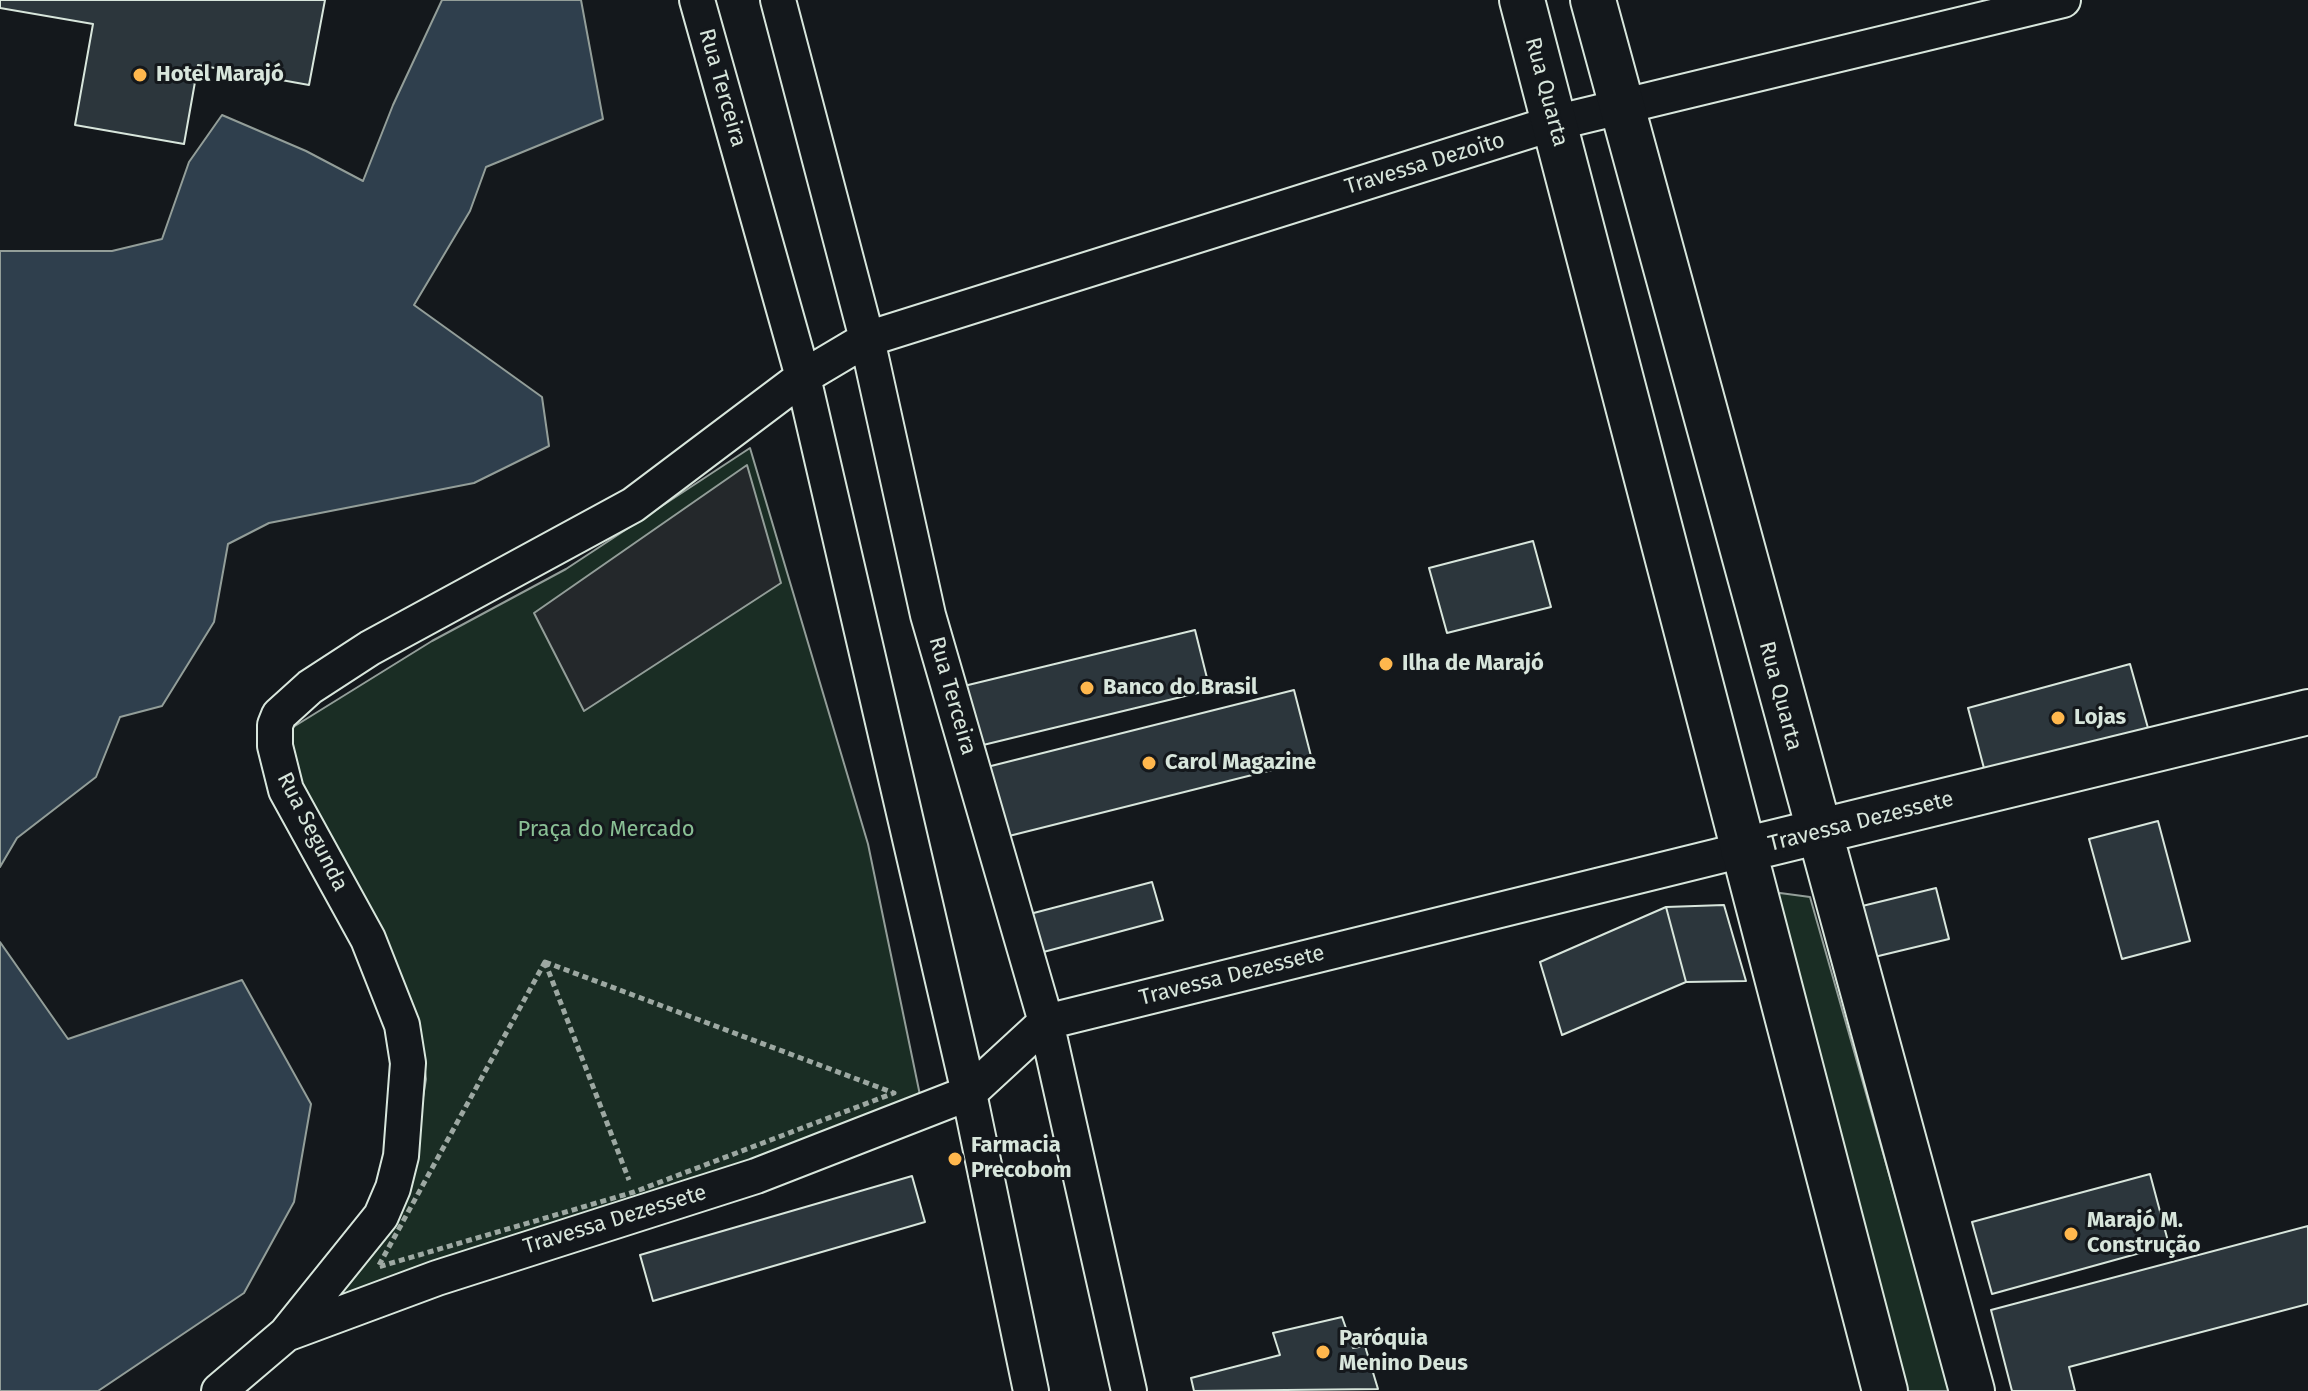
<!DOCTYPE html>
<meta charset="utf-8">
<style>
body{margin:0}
canvas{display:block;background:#14181c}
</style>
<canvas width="2308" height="1391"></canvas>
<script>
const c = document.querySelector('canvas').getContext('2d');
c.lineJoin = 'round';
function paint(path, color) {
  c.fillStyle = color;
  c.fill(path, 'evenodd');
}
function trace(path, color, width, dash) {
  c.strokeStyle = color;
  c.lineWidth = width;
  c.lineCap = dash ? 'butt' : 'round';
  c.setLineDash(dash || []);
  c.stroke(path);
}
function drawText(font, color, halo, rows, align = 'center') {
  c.font = font + ' "Fira Sans",sans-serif';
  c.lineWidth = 6;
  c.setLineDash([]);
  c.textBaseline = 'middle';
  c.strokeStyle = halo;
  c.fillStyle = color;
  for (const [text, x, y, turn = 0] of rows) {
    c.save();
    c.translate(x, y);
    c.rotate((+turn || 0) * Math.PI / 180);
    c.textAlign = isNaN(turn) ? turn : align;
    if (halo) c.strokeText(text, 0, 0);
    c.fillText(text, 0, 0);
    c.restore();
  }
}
const green = new Path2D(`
 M750,448L868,844L921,1100L392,1294L336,1296L416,1140L426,1079L419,1023L286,763L290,729L432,641L566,569Z
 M1780,893L1810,897L1951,1391H1897L1770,907Z`);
paint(green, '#1a2d24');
trace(green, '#939e99', 2);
const parking = new Path2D(`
 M747,465L781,583L584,711L534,613Z`);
paint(parking, '#24282b');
trace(parking, '#939e99', 2);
const water = new Path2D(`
 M442,0H581L603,119L486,167L470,211L414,305L542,397L549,446L474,483L269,523L228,544L214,622L162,706L120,717L96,777L17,838L0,867V251H112L162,239L189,162L222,115L306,151L363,181L393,105Z
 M0,942L68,1039L242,980L311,1104L294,1202L244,1293L98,1391H0Z`);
paint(water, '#2f3f4d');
trace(water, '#939e99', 2);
const building = new Path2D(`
 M0,0H325L309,85L198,65L184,144L75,125L93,24L0,8Z
 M1533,541L1551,607L1447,633L1429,568Z
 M1195,630L1210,690L979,746L964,686Z
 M2130,664L2148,728L1985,772L1968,708Z
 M1294,690L1312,760L1005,837L987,767Z
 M2158,821L2190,941L2122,959L2089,839Z
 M1152,882L1163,920L1036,954L1026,915Z
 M1936,888L1949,939L1866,959L1854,908Z
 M1724,905L1746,981L1686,982L1666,907Z
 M1666,907L1686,982L1562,1035L1540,962Z
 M2150,1174L2169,1245L1992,1294L1972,1222Z
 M912,1176L925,1222L653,1301L640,1255Z
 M2308,1226V1304L2069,1367L2075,1391H2012L1991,1310Z
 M1342,1317L1353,1348L1365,1346L1378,1389L1194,1391L1191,1378L1280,1355L1273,1333Z`);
paint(building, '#2c363c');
trace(building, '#d8e6dc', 2);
const minor = new Path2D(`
 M697,0L803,377L969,1093L1031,1391
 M778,0L867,339L928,615L1046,1022L1129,1391
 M286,1334L381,1216L393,1188L401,1156L408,1063L402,1025L368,939L286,790L275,746V725L279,715L310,687L370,648L633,505L803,377L867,339L1554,123L2063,0
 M219,1391L286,1334L437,1278L756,1176L969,1093L1046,1022L1743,850`);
const tertiary = new Path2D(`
 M1522,0L1885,1391
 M1593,0L1972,1391
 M1743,850L2308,712`);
trace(minor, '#d8e6dc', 38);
trace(tertiary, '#d8e6dc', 48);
trace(new Path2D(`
 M545,962L894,1093L634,1192L378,1267Z
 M545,962L629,1180`), '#9da8a2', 5, [6, 4]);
trace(minor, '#14181c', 34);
trace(tertiary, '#14181c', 44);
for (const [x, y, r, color] of [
 [140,75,8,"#ffb74d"],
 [1386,664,8,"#ffb74d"],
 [1087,688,8,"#ffb74d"],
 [2058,718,8,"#ffb74d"],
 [1149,763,8,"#ffb74d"],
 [955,1159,8,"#ffb74d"],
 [2071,1234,8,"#ffb74d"],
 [1323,1352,8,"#ffb74d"]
]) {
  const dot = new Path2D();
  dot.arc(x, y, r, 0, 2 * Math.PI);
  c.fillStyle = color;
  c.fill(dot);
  trace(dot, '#14181c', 3);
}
drawText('bold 22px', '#d8e6dc', '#14181c', [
 ["Hotel Marajó",156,75],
 ["Ilha de Marajó",1402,664],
 ["Banco do Brasil",1103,688],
 ["Lojas",2074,718],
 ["Carol Magazine",1165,763],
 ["Farmacia",971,1146],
 ["Precobom",971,1171],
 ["Marajó M.",2087,1221],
 ["Construção",2087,1246],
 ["Paróquia",1339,1339],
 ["Menino Deus",1339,1364]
], 'left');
drawText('22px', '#d8e6dc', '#14181c', [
 ["Rua Terceira",722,88,74],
 ["Rua Quarta",1546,92,75],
 ["Travessa Dezoito",1425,164,-17],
 ["Rua Terceira",952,696,74],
 ["Rua Quarta",1780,696,75],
 ["Travessa Dezessete",1861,822,-14],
 ["Rua Segunda",312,832,63],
 ["Travessa Dezessete",1232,976,-14],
 ["Travessa Dezessete",615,1220,-17]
]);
drawText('22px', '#8ac095', '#14181c', [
 ["Praça do Mercado",606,830]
]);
</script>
